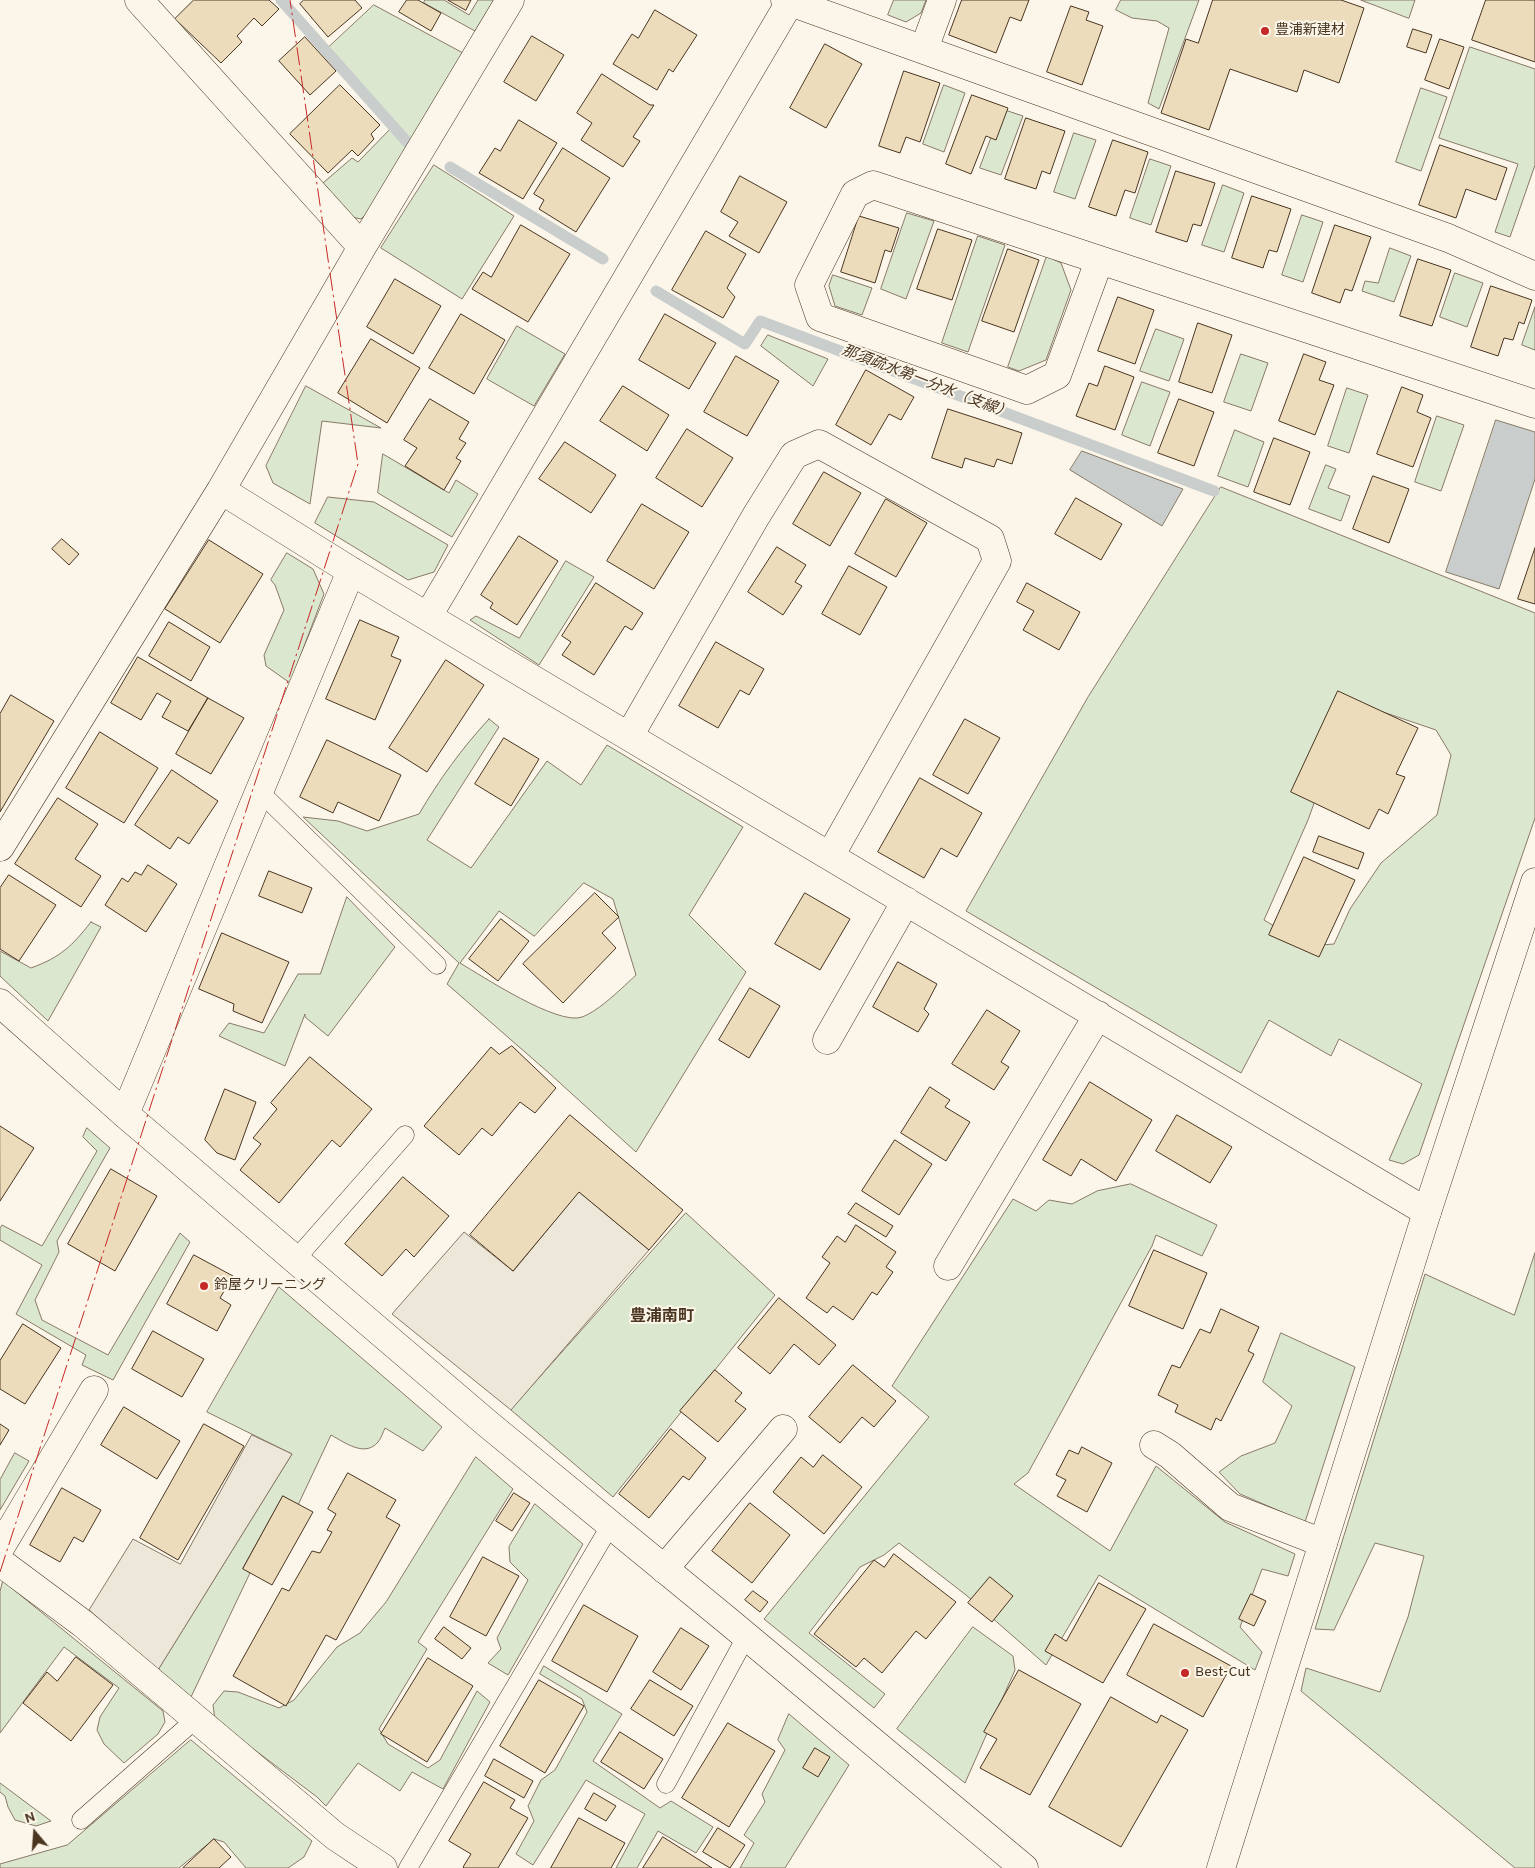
<!DOCTYPE html>
<meta charset="utf-8">
<style>
body{margin:0}
#map{position:relative;width:1535px;height:1868px;overflow:hidden;background:#fbf6e9;font-family:Overpass,sans-serif}
canvas{display:block}
.north{position:absolute;left:10px;top:1808px;width:50px;height:50px;-webkit-text-stroke:4px #fbf6e9;paint-order:stroke;rotate:342deg;font-size:14px;font-weight:700;line-height:20px;text-align:center;color:#4a3520}
.north::after{content:'';display:block;margin:auto;width:18px;height:22px;background:#4a3520;clip-path:polygon(50% 0,100% 100%,50% 72%,0 100%)}
</style>
<div id="map">
<canvas width="1535" height="1868"></canvas>
<div class="north">N</div>
</div>
<script>
const c = document.querySelector('canvas').getContext('2d');
c.lineJoin = 'round';
function paint(path, color) {
  c.fillStyle = color;
  c.fill(path, 'evenodd');
}
function trace(path, color, width, dash) {
  c.strokeStyle = color;
  c.lineWidth = width;
  c.lineCap = dash ? 'butt' : 'round';
  c.setLineDash(dash || []);
  c.stroke(path);
}
function drawText(font, color, halo, rows, align = 'center') {
  c.font = font + ' Overpass,"Noto Sans JP",sans-serif';
  c.lineWidth = 4;
  c.setLineDash([]);
  c.textBaseline = 'middle';
  c.strokeStyle = halo;
  c.fillStyle = color;
  for (const [text, x, y, turn = 0] of rows) {
    c.save();
    c.translate(x, y);
    c.rotate((+turn || 0) * Math.PI / 180);
    c.textAlign = isNaN(turn) ? turn : align;
    if (halo) c.strokeText(text, 0, 0);
    c.fillText(text, 0, 0);
    c.restore();
  }
}
const green = new Path2D(`
 M425,0H444L469,15L478,0H494L475,31L424,3Z
 M894,0H926L921,13L906,22L888,15Z
 M1121,0H1199L1159,109L1148,103L1169,28L1157,21L1132,18L1116,10Z
 M1361,0H1415L1409,18Z
 M374,5L463,53L368,212L361,219L352,217L323,183L352,158L358,162L396,123L329,47Z
 M1470,47L1535,69V165L1510,237L1495,232L1518,164L1439,138Z
 M944,85L965,93L944,152L923,144Z
 M1421,88L1447,97L1421,171L1396,162Z
 M1002,109L1023,116L1001,175L980,168Z
 M1074,133L1096,140L1075,199L1054,192Z
 M1150,159L1171,166L1151,225L1130,218Z
 M434,165L514,216L462,299L381,248Z
 M1223,185L1244,193L1224,252L1202,245Z
 M907,213L934,221L906,299L881,289Z
 M1302,215L1323,222L1303,282L1282,275Z
 M978,236L1005,245L968,352L942,343Z
 M1390,248L1411,256L1394,302L1362,291L1365,281L1378,283Z
 M1047,256L1061,263L1071,290L1046,360L1019,371L1008,367Z
 M1455,273L1483,283L1467,327L1440,317Z
 M833,275L872,288L862,315L835,306L829,286Z
 M1535,307V350L1522,345Z
 M517,326L565,354L534,406L487,379Z
 M1156,329L1184,339L1169,381L1140,371Z
 M768,335L828,359L813,386L761,346Z
 M1241,354L1268,363L1251,411L1224,402Z
 M1142,382L1170,392L1150,446L1122,435Z
 M306,386L381,428L322,421L310,504L273,483L266,466Z
 M1347,388L1368,395L1349,453L1328,446Z
 M1437,416L1464,425L1441,491L1415,482Z
 M1235,430L1264,442L1248,487L1218,476Z
 M383,454L449,493L456,480L478,494L452,537L378,493Z
 M1326,465L1336,469L1328,488L1350,496L1341,521L1309,509Z
 M1221,487L1535,613V818L1419,1155L1403,1164L1389,1160L1422,1084L1339,1039L1331,1056L1269,1020L1241,1073L966,911L1088,697ZM1348,710L1380,711L1436,730L1451,755L1437,815L1381,863L1350,909L1334,944L1308,946L1264,920L1308,820Z
 M328,497L374,502L448,545L434,572L408,580L315,523Z
 M287,553L313,569L324,594L290,683L266,666L264,655L284,610L275,585L271,580Z
 M566,561L594,577L539,665L470,620L476,616L519,638Z
 M489,719L499,727L427,840L471,868L547,761L581,785L607,745L743,827L689,915L746,972L636,1152L549,1073L447,984L459,963L303,817L338,821L367,831L419,814C439,780 462,748 489,719ZM584,883L613,899L636,975C623,987 599,1011 582,1017C558,1026 482,976 460,963L499,911L534,936Z
 M347,897L395,947L328,1036L305,1017V1014L285,1066L219,1036L229,1023L264,1033L298,974H320Z
 M91,922L101,927L48,1021L0,976V951L31,968C61,957 72,946 91,922Z
 M87,1128L110,1148L57,1241L59,1252L35,1300L42,1320L108,1355L180,1233L190,1242L113,1380L82,1365L86,1355L16,1314L42,1265L0,1240V1228L2,1225L42,1246L97,1151L83,1137Z
 M1131,1184L1217,1225L1202,1256L1156,1235L1152,1246L1028,1473L1014,1484L1110,1551L1156,1466L1225,1522L1295,1554L1288,1576L1262,1569L1240,1627L1262,1652L1255,1670L1099,1575L1046,1665L966,1595L899,1543L884,1555L860,1567L809,1633L885,1694L874,1708L764,1619L929,1417L892,1386L1013,1199L1036,1211L1049,1200L1072,1204L1097,1191Z
 M686,1213L775,1295L613,1497L511,1410Z
 M1535,1253V1868H1515L1301,1691L1306,1668L1380,1692L1408,1617L1424,1556L1375,1543L1334,1630L1315,1629L1425,1274L1514,1315Z
 M279,1287L442,1427L423,1451L385,1428C383,1432 381,1439 378,1442C365,1458 344,1442 331,1435L298,1505L283,1496L243,1568L250,1573L191,1697L158,1670L292,1454L207,1412Z
 M1281,1333L1355,1367L1305,1522L1240,1494L1219,1472L1241,1456L1275,1443L1292,1406L1263,1382Z
 M15,1453L29,1461L0,1510V1480Z
 M476,1457L513,1489L418,1642L427,1649L379,1729L388,1744L428,1768L440,1760L477,1691L490,1702L443,1789L412,1772L400,1791L358,1763L326,1806L317,1797L215,1720L213,1705L224,1691L238,1692L279,1708L294,1700L337,1647L360,1633L386,1602Z
 M535,1504L583,1544L508,1675L488,1663L501,1649L497,1638L528,1580L510,1562L509,1547Z
 M3,1581L163,1711L165,1722L158,1734L124,1763L104,1744L97,1730L100,1717L119,1688L64,1647L0,1733V1592Z
 M973,1627L1013,1656L1015,1670L965,1783L897,1729Z
 M544,1666L622,1714L593,1761L660,1808L671,1801L713,1827L696,1853L658,1831L637,1868H616L645,1814L586,1780L533,1865L516,1854L534,1821L528,1806L541,1780L555,1770L587,1712L582,1699L540,1674Z
 M789,1714L849,1765L785,1868H740L754,1843L744,1835L765,1802L762,1794L785,1750L778,1740Z
 M191,1740L312,1841L304,1857L288,1868H246L224,1842L214,1839L179,1868H0V1864L67,1845Z
 M0,1783L51,1821L36,1826L15,1820L8,1807L5,1796L0,1792Z`);
paint(green, '#dce7d0');
trace(green, '#887966', 1);
const parking = new Path2D(`
 M579,1192L649,1250L511,1410L392,1314L464,1232L513,1271Z
 M252,1435L292,1454L158,1670L89,1610L133,1539L180,1564Z`);
paint(parking, '#ede7d9');
trace(parking, '#887966', 1);
const water = new Path2D(`
 M1496,420L1535,432V479L1499,589L1446,572Z
 M1082,451L1183,489L1162,526L1070,470Z`);
paint(water, '#c9cecd');
trace(water, '#887966', 1);
trace(new Path2D(`
 M281,0L407,142
 M450,167L603,259
 M656,291L745,344L760,321L1214,491`), '#c9cecd', 11);
const building = new Path2D(`
 M194,0H269L279,9L262,26L254,18L237,36L242,42L221,63L175,19Z
 M304,0H355L362,8L328,37L300,4Z
 M407,0H418L441,13L431,31L399,12Z
 M448,0H471L466,10Z
 M962,0H1029L1021,21L1010,17L996,53L949,35Z
 M1213,0H1341L1364,8L1339,83L1304,70L1297,92L1230,69L1209,130L1161,113L1186,39L1198,43Z
 M1486,0H1535V62L1472,40Z
 M1071,6L1089,12L1086,20L1103,26L1082,85L1047,72Z
 M655,10L697,35L673,72L669,69L657,90L613,64L632,34L638,38Z
 M1413,29L1432,35L1426,53L1407,47Z
 M532,36L564,55L536,101L504,82Z
 M305,37L336,71L310,95L279,61Z
 M1440,39L1464,47L1449,89L1425,80Z
 M825,44L862,64L826,128L790,108Z
 M904,71L940,83L920,142L906,137L900,153L879,146Z
 M602,74L650,105H654L633,137L640,141L623,167L581,140L592,123L577,113Z
 M340,85L380,125L371,134L374,139L358,156L352,150L328,173L290,134Z
 M972,95L1008,108L996,140L986,136L971,174L946,164Z
 M1026,118L1065,131L1050,174L1042,171L1036,189L1005,179Z
 M519,120L557,143L523,199L479,173L495,148L500,151Z
 M1113,140L1148,152L1135,193L1125,190L1116,216L1089,207Z
 M1440,145L1507,168L1496,200L1466,189L1456,218L1419,205Z
 M563,148L610,178L576,232L539,209L544,200L534,194Z
 M1176,171L1215,183L1201,226L1193,224L1187,242L1156,232Z
 M740,176L787,202L759,253L729,236L738,222L721,212Z
 M1252,196L1291,209L1277,252L1269,250L1263,268L1232,258Z
 M859,216L899,228L891,252L885,250L875,283L841,272Z
 M521,225L570,254L528,322L472,289L483,272L491,277Z
 M1335,225L1371,237L1352,291L1345,289L1340,303L1312,293Z
 M938,229L972,240L952,300L917,289Z
 M706,231L746,254L727,288L735,297L723,318L672,290Z
 M1008,249L1039,260L1014,332L982,321Z
 M1418,259L1451,270L1432,326L1400,316Z
 M395,279L441,306L413,354L367,327Z
 M1491,286L1532,300L1524,324L1519,322L1513,340L1504,338L1498,356L1471,347Z
 M1118,297L1154,310L1135,364L1098,351Z
 M461,314L505,340L474,394L429,368Z
 M665,314L716,343L689,389L639,360Z
 M1198,323L1232,335L1212,393L1179,382Z
 M371,339L420,368L387,423L338,393Z
 M1304,354L1326,362L1319,380L1334,385L1315,435L1279,421Z
 M736,356L779,381L747,436L704,412Z
 M1105,366L1134,377L1115,430L1076,416L1089,383L1097,386Z
 M866,370L914,397L901,420L889,414L871,445L836,425Z
 M623,386L669,415L647,451L600,421Z
 M1402,387L1423,395L1417,412L1431,418L1413,467L1377,454Z
 M430,399L469,422L459,439L466,443L456,458L461,461L444,490L405,466L417,448L404,440Z
 M1179,399L1214,412L1194,466L1158,453Z
 M948,409L1022,433L1012,464L997,459L994,467L965,458L962,468L932,458Z
 M687,429L733,458L702,507L656,478Z
 M1274,438L1310,452L1290,505L1254,492Z
 M565,442L616,475L591,513L539,479Z
 M824,472L861,493L830,546L793,524Z
 M1373,476L1409,489L1389,543L1353,529Z
 M1076,498L1122,524L1101,560L1055,534Z
 M886,499L927,523L896,577L855,554Z
 M642,504L689,532L654,589L607,561Z
 M519,536L558,561L517,625L490,608L493,603L481,595Z
 M62,539L79,554L69,565L52,549Z
 M209,540L263,574L220,643L165,609Z
 M777,547L806,565L795,582L802,586L783,615L748,592Z
 M1535,548V604L1518,599Z
 M849,566L887,587L860,635L822,614Z
 M596,583L643,613L632,630L625,626L594,675L562,655L571,642L562,636Z
 M1027,583L1080,612L1059,650L1023,630L1034,611L1017,602Z
 M360,620L399,637L391,656L401,660L375,720L326,699Z
 M169,622L210,647L191,681L149,656Z
 M716,642L764,669L749,695L740,690L718,728L679,706Z
 M138,657L208,698L188,731L162,717L171,701L157,693L141,720L111,703Z
 M446,660L484,685L427,772L389,748Z
 M1338,691L1418,728L1396,774L1405,777L1388,814L1379,809L1369,829L1291,792Z
 M11,695L54,721L0,812V714Z
 M208,698L244,718L211,774L176,754Z
 M965,719L1000,738L968,794L933,775Z
 M100,732L158,768L124,823L66,788Z
 M504,738L539,759L511,806L475,784Z
 M327,740L401,775L379,821L338,802L333,813L300,797Z
 M172,770L218,801L189,844L178,837L170,849L135,825Z
 M920,778L982,813L957,857L941,848L924,878L878,852Z
 M58,798L98,824L75,859L101,876L81,907L15,864Z
 M1319,836L1364,853L1358,869L1313,852Z
 M1304,857L1355,880L1319,957L1269,935Z
 M148,865L177,884L146,932L105,905L122,878L128,882L135,872L141,875Z
 M269,871L312,888L302,913L259,896Z
 M9,875L56,905L19,961L0,949V888Z
 M595,893L619,917L602,933L616,948L563,1003L523,964Z
 M805,893L850,919L820,970L775,944Z
 M501,919L529,941L498,981L469,959Z
 M222,933L289,962L262,1023L233,1011L234,1004L199,989Z
 M898,962L937,984L924,1009L929,1014L918,1032L873,1007Z
 M750,988L780,1006L749,1058L719,1040Z
 M987,1010L1020,1031L1001,1062L1009,1067L994,1090L952,1064Z
 M512,1046L556,1088L535,1113L520,1102L492,1136L482,1128L459,1155L424,1126L491,1047L499,1054Z
 M310,1057L372,1109L340,1147L332,1140L279,1203L240,1170L261,1144L253,1138L277,1109L271,1103Z
 M1090,1082L1152,1120L1116,1181L1081,1159L1071,1176L1043,1160Z
 M930,1087L950,1100L945,1107L970,1122L946,1161L901,1133Z
 M225,1089L256,1102L235,1160L217,1153L205,1140Z
 M570,1115L683,1210L649,1250L579,1192L513,1271L470,1235Z
 M1177,1115L1232,1147L1210,1183L1156,1151Z
 M0,1126L34,1148L0,1201Z
 M895,1140L932,1164L899,1215L862,1191Z
 M111,1169L157,1196L115,1271L68,1244Z
 M403,1177L449,1216L414,1257L406,1249L382,1276L345,1244Z
 M856,1203L893,1226L886,1237L848,1214Z
 M856,1225L896,1252L886,1267L893,1272L877,1295L872,1292L853,1320L833,1306L827,1313L806,1298L830,1263L822,1257L837,1236L845,1242Z
 M1154,1250L1207,1273L1183,1329L1129,1306Z
 M194,1255L233,1276L220,1298L231,1305L217,1331L167,1304Z
 M779,1298L836,1345L819,1365L794,1344L770,1374L738,1348Z
 M1221,1309L1259,1327L1248,1351L1254,1354L1221,1421L1216,1418L1211,1430L1175,1412L1178,1405L1158,1395L1172,1365L1180,1368L1200,1329L1210,1333Z
 M23,1324L61,1348L25,1404L0,1389V1361Z
 M153,1331L204,1359L182,1397L132,1369Z
 M853,1365L896,1401L874,1427L862,1417L840,1443L809,1417Z
 M715,1370L742,1393L735,1401L746,1409L718,1442L680,1411Z
 M124,1407L180,1441L157,1479L101,1445Z
 M0,1424L9,1430L0,1445Z
 M204,1424L244,1446L178,1560L140,1538Z
 M671,1429L706,1458L689,1480L683,1476L649,1518L619,1494Z
 M1082,1447L1112,1463L1087,1512L1057,1496L1066,1480L1056,1475L1069,1450L1078,1454Z
 M823,1455L862,1487L824,1534L773,1492L801,1457L813,1467Z
 M348,1473L396,1500L386,1517L400,1525L336,1640L326,1635L286,1706L233,1676L282,1588L289,1591L312,1551L320,1553L332,1532L327,1530L336,1514L328,1509Z
 M62,1488L101,1510L83,1542L74,1537L60,1562L30,1545Z
 M514,1493L530,1503L512,1531L496,1521Z
 M283,1496L313,1512L272,1585L243,1569Z
 M750,1503L790,1535L752,1583L712,1551Z
 M894,1554L956,1602L926,1639L916,1631L882,1673L864,1658L856,1667L814,1634L874,1560L884,1567Z
 M483,1557L519,1576L486,1636L450,1617Z
 M990,1577L1013,1596L992,1622L968,1603Z
 M1099,1583L1146,1609L1103,1683L1045,1651L1055,1634L1066,1641Z
 M753,1591L768,1602L760,1612L745,1600Z
 M1251,1594L1266,1601L1254,1626L1239,1619Z
 M584,1605L638,1636L607,1692L552,1661Z
 M1154,1624L1231,1666L1203,1717L1127,1675Z
 M444,1627L471,1648L462,1659L435,1639Z
 M681,1628L709,1646L681,1690L653,1672Z
 M76,1657L113,1685L71,1741L23,1703L47,1672L57,1681Z
 M428,1658L473,1686L427,1762L381,1734Z
 M1019,1670L1081,1704L1030,1795L980,1768L997,1739L984,1732Z
 M539,1680L584,1706L545,1773L500,1746Z
 M650,1680L693,1706L674,1736L631,1709Z
 M1111,1697L1157,1723L1161,1715L1188,1730L1121,1847L1049,1807Z
 M728,1723L775,1751L729,1827L682,1798Z
 M620,1732L663,1759L644,1789L601,1762Z
 M815,1748L830,1757L818,1777L803,1768Z
 M494,1759L533,1781L524,1798L485,1776Z
 M484,1782L515,1800L510,1808L528,1818L498,1868H464L463,1867L471,1854L449,1841Z
 M594,1793L616,1806L606,1821L585,1809Z
 M579,1818L625,1843L611,1868H551Z
 M718,1828L745,1845L730,1868L703,1852Z
 M663,1837L712,1868H643Z
 M214,1839L231,1857L219,1868H183Z`);
paint(building, '#ecdcbc');
trace(building, '#4a3520', 1);
const service = new Path2D(`
 M259,791L437,965
 M295,1260L405,1135
 M666,1784L746,1637
 M81,1820L196,1719
 M408,1868L610,1526`);
const minor = new Path2D(`
 M139,0L362,247
 M785,0L1448,238L1535,276
 M924,49L942,0
 M1099,261L1057,375L1027,390L820,317L809,285L855,194L873,185L1535,404
 M221,490L351,571L1427,1212
 M428,616L790,2
 M629,736L756,516L794,455L819,444L990,539L997,561L830,856
 M0,847L221,490L362,247L510,0
 M827,1040L906,901
 M125,1114L351,571
 M948,1266L1098,1015
 M1154,1445L1170,1455L1230,1507L1323,1543
 M0,1548L94,1390
 M0,1562L82,1623L335,1836L383,1868
 M664,1569L783,1429`);
const tertiary = new Path2D(`
 M0,1003L125,1114L489,1425L728,1621L1024,1868
 M1221,1868L1427,1212L1535,882`);
trace(service, '#4a3520', 19);
trace(minor, '#4a3520', 29);
trace(tertiary, '#4a3520', 29);
trace(service, '#fbf6e9', 18);
trace(minor, '#fbf6e9', 28);
trace(tertiary, '#fbf6e9', 28);
trace(new Path2D(`
 M0,1572L358,464L290,0`), '#c62828', 1, [18, 4, 2.5, 4]);
for (const [x, y, r, color] of [
 [1265,31,5,"#c62828"],
 [204,1286,5,"#c62828"],
 [1185,1673,5,"#c62828"]
]) {
  const dot = new Path2D();
  dot.arc(x, y, r, 0, 2 * Math.PI);
  c.fillStyle = color;
  c.fill(dot);
  trace(dot, '#fbf6e9', 2);
}
drawText('14px', '#4a3520', '#fbf6e9', [
 ["豊浦新建材",1275,31],
 ["鈴屋クリーニング",214,1286],
 ["Best-Cut",1195,1673]
], 'left');
drawText('italic 15px', '#4a3520', '#fbf6e9', [
 ["那須疏水第一分水（支線）",926,383,21]
]);
drawText('bold 16px', '#4a3520', '#fbf6e9', [
 ["豊浦南町",662,1318]
]);
</script>
